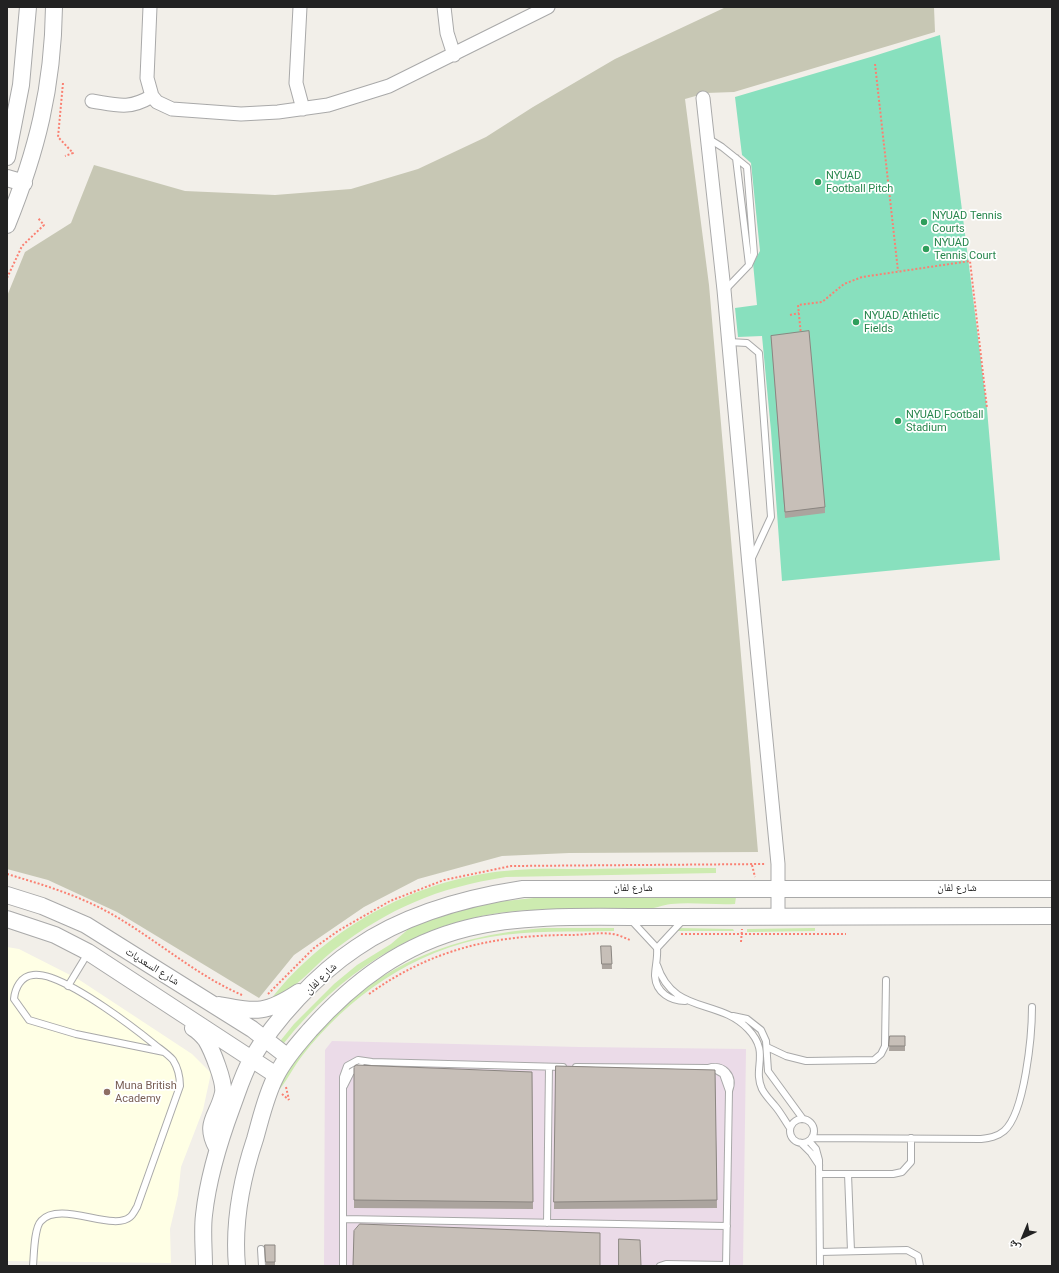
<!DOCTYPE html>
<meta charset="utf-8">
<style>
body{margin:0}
#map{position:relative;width:1059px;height:1273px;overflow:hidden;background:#f2efe9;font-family:Roboto,"Noto Naskh Arabic",sans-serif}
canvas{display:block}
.frame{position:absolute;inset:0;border:8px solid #222;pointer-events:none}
.north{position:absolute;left:1003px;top:1217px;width:40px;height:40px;-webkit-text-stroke:3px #fff;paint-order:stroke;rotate:224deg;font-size:11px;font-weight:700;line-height:16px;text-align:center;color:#222}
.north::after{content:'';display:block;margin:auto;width:14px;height:18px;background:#222;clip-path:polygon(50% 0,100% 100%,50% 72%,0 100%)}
</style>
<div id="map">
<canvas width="1059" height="1273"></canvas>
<div class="frame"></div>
<div class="north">ش</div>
</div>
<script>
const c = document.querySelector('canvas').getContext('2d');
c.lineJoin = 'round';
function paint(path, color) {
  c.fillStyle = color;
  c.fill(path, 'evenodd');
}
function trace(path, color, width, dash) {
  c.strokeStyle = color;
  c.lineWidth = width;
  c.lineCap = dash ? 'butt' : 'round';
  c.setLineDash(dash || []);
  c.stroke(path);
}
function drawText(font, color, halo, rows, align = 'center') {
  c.font = font + ' Roboto,"Noto Naskh Arabic",sans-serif';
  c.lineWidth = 3.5;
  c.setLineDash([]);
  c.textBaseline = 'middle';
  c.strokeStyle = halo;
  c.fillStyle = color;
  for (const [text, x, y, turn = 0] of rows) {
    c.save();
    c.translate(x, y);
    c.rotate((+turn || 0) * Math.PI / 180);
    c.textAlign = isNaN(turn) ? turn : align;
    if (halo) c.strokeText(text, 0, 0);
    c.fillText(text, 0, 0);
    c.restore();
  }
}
paint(new Path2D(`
 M332,1041L579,1047L746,1049L743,1266H324L325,1050Z`), '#ebdbe8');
paint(new Path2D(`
 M7,947L19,949L78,979L192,1054L211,1073L203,1110L181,1167L178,1195L170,1229L171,1263L7,1261Z`), '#ffffe5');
paint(new Path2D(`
 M726,7H934L935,32L734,92L706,93L685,99L709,285L758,852L569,853L502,856L418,879L364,907L294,955L259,998L117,912L48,880L7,869V296L25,252L71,223L94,165L185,191L275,195L351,189L418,169L486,137L533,107L615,59Z`), '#c7c7b4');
paint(new Path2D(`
 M716,868V873L506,877C436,888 390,908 334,950C320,961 309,974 295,985C287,990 279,994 271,999C329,925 422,876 516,870C539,868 562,869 586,869C629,868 672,868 716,868Z
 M543,897H736L735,904C714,905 692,902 671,904C662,905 654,909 645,909C596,910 547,907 499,913C411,926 339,974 284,1043L280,1044L281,1040L294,1024L334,984L357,965L391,944L412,926L458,910L496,902Z
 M544,928H614V931C572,932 530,930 490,937C414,950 348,997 302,1056C294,1066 288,1079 280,1089L278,1088C338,984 426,937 544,928Z
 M678,928L733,929L734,931H678Z
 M815,928V931L747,932V929Z`), '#cdebb0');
paint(new Path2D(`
 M940,35L987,409L1000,560L782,581L771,431L762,336L738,337L735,308L757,305L753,263L760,251L751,163L742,155L735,97L874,56Z`), '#88e0be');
const service = new Path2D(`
 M709,139L722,147L747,167L754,254L749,265L726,289
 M736,158L749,265
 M729,342L747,343L759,353L771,517L751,560
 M631,920L657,948C658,958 655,967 655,976C656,993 671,1001 685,1001
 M657,948L683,920
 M657,965C673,1015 719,998 748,1029C771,1053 752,1067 762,1089C765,1095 770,1100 775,1106C781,1113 785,1121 790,1128
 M68,986L88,953
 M733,1016L747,1019L761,1030L766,1041L768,1071L803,1119
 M767,1047L786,1056L806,1061L874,1060L881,1054L885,1046L886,980
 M576,1067L708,1068C723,1063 735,1076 729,1091L726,1266
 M716,1070L723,1074L729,1091
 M344,1086L351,1072L361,1066
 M790 1131a12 12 0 1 1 24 0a12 12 0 1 1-24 0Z
 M812,1138L981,1139C989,1138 997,1137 1004,1131C1025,1113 1032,1034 1032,1007
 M809,1141L816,1149L819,1160L820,1266
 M801,1143L811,1153L819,1165
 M819,1174H893L902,1172L911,1162V1138
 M848,1174L851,1251
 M344,1219L727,1226
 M547,1223L549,1067
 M261,1249L262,1266
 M820,1252L907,1250L918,1256L920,1266
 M33,1266C34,1255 34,1228 41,1221C60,1200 113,1232 130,1217C133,1215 135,1210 137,1207L180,1086C180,1076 178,1068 173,1060C168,1054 160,1049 154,1044C128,1023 82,989 52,978C47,976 38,974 33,975C21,976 15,988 14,999L29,1020L76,1034L164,1052
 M343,1266V1077L347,1066L358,1060L372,1062L563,1067
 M660,1266L666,1264L726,1265`);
const minor = new Path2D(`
 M150,7L147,78L152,96L157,102L172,109L241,114L278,112L328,105L389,86L548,7
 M300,7L296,83L303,109
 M444,7L447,33L454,55
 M703,98L724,290L749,565L778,864V916
 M92,101C117,105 129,110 152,96`);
const tertiary = new Path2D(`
 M7,157L21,85L28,7
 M7,178L24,183
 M7,225C37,151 53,87 54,7
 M7,895L42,906L86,925L252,1029L288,1057
 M7,919L55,935L88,952L276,1075
 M219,1005C257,1012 266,1014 299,992
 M193,1028C198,1031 202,1035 206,1040C212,1050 225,1082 223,1093C218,1117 203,1122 217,1148
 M204,1266C204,1249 202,1231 204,1215C208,1178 219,1142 232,1107C238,1091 243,1074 251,1060C275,1019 317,974 356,948C405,914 464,898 523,889H1052
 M237,1266C233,1222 241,1181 255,1139C261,1118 266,1095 276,1076C285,1058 298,1044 310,1030C354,981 403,944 468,928C531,912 614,918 679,917C804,917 928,917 1052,916`);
trace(service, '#a9a9a9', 8);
trace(minor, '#a9a9a9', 15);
trace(tertiary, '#a9a9a9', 18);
trace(new Path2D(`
 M875,64L898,271
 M63,83L58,137L73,153L65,156
 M7,278L22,246L44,225L38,218
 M790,315L799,313
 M801,335L798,305L822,302L844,284L862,277L970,261L987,408
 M752,865L755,877
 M7,874C44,885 81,896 115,916C158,941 196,975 242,995
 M681,934H846
 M741,942L742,929
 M268,994L314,948L338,931L390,901L444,880L511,866L766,864
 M369,994C432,949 494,935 570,935C584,935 599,932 613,934C619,935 625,938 630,940
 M286,1087L289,1100
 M282,1094L289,1100`), '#fa8072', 2, [2, 2]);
trace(service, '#fff', 6);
trace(minor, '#fff', 13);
trace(tertiary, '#fff', 16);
paint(new Path2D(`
 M771,336L825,507V513L785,518Z
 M601,946H611L612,969H602Z
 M890,1036H905V1051H889Z
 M556,1066L715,1070L717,1208L554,1209Z
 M354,1068L532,1072L533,1209L354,1208Z
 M265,1245H275V1265H266Z`), '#aba49e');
const building = new Path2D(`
 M809,331L825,507L785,512L771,336Z
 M601,946H611L612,964H602Z
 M890,1036H905V1046H889Z
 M356,1065L532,1072L533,1202L354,1200V1068Z
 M556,1066L715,1070L717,1200L554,1202Z
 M360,1224L600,1233V1266H353L354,1231Z
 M619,1239L640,1240L641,1266H619Z
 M265,1245H275V1262H266Z`);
paint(building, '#c7bfb8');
trace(building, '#8b8681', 1);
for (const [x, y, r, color] of [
 [818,182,4,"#2e9e5b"],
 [924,222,4,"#2e9e5b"],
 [926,249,4,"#2e9e5b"],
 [856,322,4,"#2e9e5b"],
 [898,421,4,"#2e9e5b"],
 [107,1092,4,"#8d6e63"]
]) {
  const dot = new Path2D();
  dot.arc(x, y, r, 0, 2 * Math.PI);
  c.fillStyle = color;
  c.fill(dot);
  trace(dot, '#fff', 1.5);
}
drawText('11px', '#27864d', '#fff', [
 ["NYUAD",826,176],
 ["Football Pitch",826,189],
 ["NYUAD Tennis",932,216],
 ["Courts",932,229],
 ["NYUAD",934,243],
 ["Tennis Court",934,256],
 ["NYUAD Athletic",864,316],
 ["Fields",864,329],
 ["NYUAD Football",906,415],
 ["Stadium",906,428]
], 'left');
drawText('11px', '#222', '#fff', [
 ["شارع لفان",633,888],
 ["شارع لفان",957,888],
 ["شارع السعديات",152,967,32],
 ["شارع لفان",321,979,-44]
]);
drawText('11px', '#785e54', '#fff', [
 ["Muna British",115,1086],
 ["Academy",115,1099]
], 'left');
</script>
